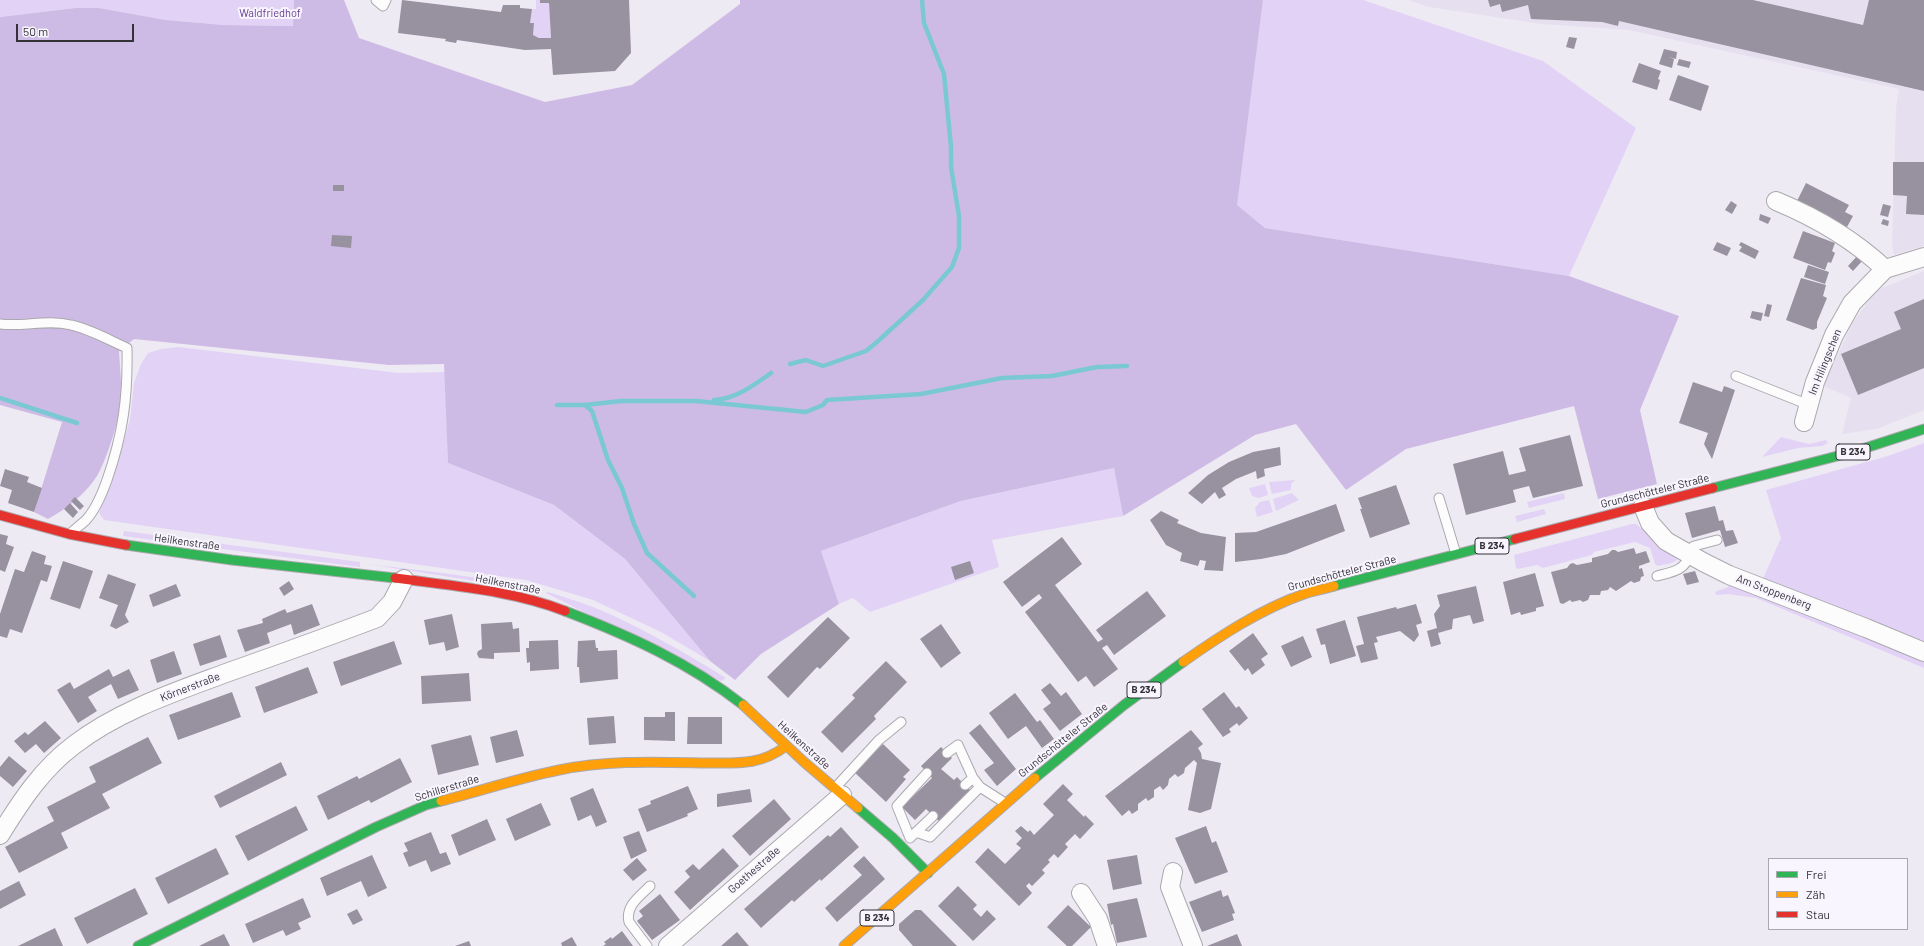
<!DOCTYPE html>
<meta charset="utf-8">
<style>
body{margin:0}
#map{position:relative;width:1924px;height:946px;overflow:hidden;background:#eeeaf3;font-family:Barlow,sans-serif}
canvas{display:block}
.legend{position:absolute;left:1768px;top:858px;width:140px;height:72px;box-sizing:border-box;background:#f9f5ff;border:1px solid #aaa7af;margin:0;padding:5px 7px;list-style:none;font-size:12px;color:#343138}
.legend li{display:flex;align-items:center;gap:8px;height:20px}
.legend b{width:20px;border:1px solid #aaa7af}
.scale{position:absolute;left:16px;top:24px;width:118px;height:18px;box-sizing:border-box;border:2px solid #343138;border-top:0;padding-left:5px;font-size:12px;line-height:14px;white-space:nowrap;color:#343138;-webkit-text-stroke:3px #f9f5ff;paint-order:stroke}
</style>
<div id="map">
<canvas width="1924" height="946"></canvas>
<ul class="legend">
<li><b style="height:5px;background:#30b455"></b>Frei</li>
<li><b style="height:5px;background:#ff9f0a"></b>Zäh</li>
<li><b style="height:5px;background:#e5322d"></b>Stau</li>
</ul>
<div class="scale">50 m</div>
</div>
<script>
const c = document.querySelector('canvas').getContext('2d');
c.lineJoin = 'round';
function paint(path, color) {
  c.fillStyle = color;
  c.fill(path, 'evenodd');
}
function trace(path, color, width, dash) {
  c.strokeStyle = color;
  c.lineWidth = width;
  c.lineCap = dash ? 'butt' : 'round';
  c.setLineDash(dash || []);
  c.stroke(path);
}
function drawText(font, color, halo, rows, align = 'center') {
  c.font = font + ' Barlow,sans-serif';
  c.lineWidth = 4;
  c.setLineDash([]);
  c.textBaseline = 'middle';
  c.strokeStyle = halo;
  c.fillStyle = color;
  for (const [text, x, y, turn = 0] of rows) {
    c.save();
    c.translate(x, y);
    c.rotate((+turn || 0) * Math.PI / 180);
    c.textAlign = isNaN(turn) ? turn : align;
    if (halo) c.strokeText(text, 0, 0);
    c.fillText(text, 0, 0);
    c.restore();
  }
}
paint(new Path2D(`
 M1408,0H1924V246L1894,255L1892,244L1896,108L1899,89L1629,30L1541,24L1429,7Z
 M1924,271V410L1877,429L1842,434L1851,398L1823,386L1853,322L1877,290Z`), '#e6dff0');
paint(new Path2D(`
 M0,0H294V26L224,25L166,20L99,8H75L0,17Z
 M536,0H540V3H549L551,38H539L533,35L534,23H530L532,9H536Z
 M1263,0H1363L1543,61L1636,128L1569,276L1265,228L1236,205Z
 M178,347L399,373L446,372L448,463L554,505L625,559L710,661L661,632L593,600L526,580L104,520L99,513L118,462L130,419L134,383L141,364L148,353L161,349Z
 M1781,437L1809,444L1826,440L1828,443L1822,446L1798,448L1762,457Z
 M1924,443V649L1761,583L1781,538L1766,490L1888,456Z
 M1114,468L1123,516L992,540L999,567L870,612L853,598L839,604L821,551L961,501Z
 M1295,480L1291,484V490L1272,494L1269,482Z
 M1265,484L1268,495L1259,498L1252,496L1249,488Z
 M1292,493L1299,500L1276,511L1273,499Z
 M1564,493L1565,499L1529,508L1527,502Z
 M1269,500L1273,512L1257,517L1255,508L1260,502Z
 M1544,509L1546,514L1517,522L1515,516Z
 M1632,524H1636L1679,558C1674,564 1665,564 1658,566L1655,564L1650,548L1635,542L1594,552L1592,555L1543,568L1537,565L1518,569L1516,568L1514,555Z
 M124,531L360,562V567L123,536Z
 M367,564C424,571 480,576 536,589L539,591Z
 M1726,576L1924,656V668L1756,598L1728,594L1716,595L1715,592L1728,587Z
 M548,592C567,598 587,604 605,612C648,631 687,654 726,678L721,681L546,593Z`), '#e2d3f6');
paint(new Path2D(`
 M294,0H344L359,38L545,102L632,85L740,4V0H1263L1237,205L1265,228L1569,276L1679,316L1640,410L1657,484L1598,499L1574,406L1406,449L1346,490L1296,424L1255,435L1123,516L1114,468L961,501L821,551L839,604L761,654L735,680L710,661L625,559L554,505L448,463L444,364L389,365L134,339L119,351C120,368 122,386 121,403C119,420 105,466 95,479C84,495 65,510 48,519L34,512L62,422L0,405V17L75,8H99L166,20L224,25L293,26Z`), '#cebbe5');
trace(new Path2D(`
 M790,364L806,360L823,366L866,351L877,342L923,300L952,267L959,248V216L951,167V147L944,74L924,23L922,0
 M0,398L77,423
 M714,400C736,399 754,385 771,373
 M696,401L806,412L823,405L827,400L921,394L1002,378L1052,376L1097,367L1127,366
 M557,405H585L621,401H698
 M585,405L592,411L608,460L622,488L634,524L647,553L694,596`), '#7ac8d3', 4.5);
paint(new Path2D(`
 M402,0L501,12L503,5H520V8L532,9L530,23H534L533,35L539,38H551L549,3H540V0H629L631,53L615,71L553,75L551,49L525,50L457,40L456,43L445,41L446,39L398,33Z
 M1488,0H1753L1863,25L1869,0H1924V91L1619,21L1618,26L1602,22L1531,19L1528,5L1502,12L1500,4L1490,7Z
 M1569,37L1577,38L1574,49L1566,47Z
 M1664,49L1677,52L1676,59L1669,57L1674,59L1672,68L1659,64Z
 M1679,59L1691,62L1689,68L1677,65Z
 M1639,63L1661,71L1658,79L1660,80L1657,90L1632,82Z
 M1678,75L1709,86L1701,111L1669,100Z
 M1893,162H1924V215L1906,214L1907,196L1893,195Z
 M1806,183L1849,205L1845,212L1853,216L1847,227L1796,203Z
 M333,185H344V191H333Z
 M1731,201L1737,205L1732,214L1725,210Z
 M1883,204L1891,206L1888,217L1880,215Z
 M1760,214L1771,218L1768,224L1759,220Z
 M1883,219L1889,221L1888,226L1881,224Z
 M1803,231L1835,243L1832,251L1835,253L1831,263L1828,262L1825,270L1793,258Z
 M332,235L352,236L351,248L331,246Z
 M1717,242L1731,248L1727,256L1713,250Z
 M1741,242L1759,251L1755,259L1739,251L1742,247L1739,245Z
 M1859,254L1864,259L1853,271L1848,266Z
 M1808,265L1829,272L1825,284L1804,277Z
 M1801,278L1826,285L1823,296L1827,298L1817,322V328L1813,330L1786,320Z
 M1924,299V368L1858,395L1841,354L1901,329L1894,312Z
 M1767,304L1772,305L1769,317L1764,316Z
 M1752,311L1763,313L1761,321L1750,318Z
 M1693,382L1722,392L1724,386L1735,390L1712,459L1704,444L1708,433L1679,423Z
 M1570,435L1583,486L1533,498L1529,486L1513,490L1516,502L1466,515L1453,464L1503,451L1509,475L1526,471L1519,448Z
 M1280,447L1281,465L1264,469L1265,476L1257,479L1256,471L1236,479L1222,488L1226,495L1219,499L1215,492L1202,504L1188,493L1208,475L1229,462L1253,452Z
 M5,469L29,477L27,482L42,488L34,512L8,503L12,490L0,486Z
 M1396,485L1410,524L1370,538L1360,509H1362L1358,498Z
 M75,497L84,506L80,510L71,501Z
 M70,503L78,512L73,518L64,509Z
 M1336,504L1345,531L1286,554L1261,559L1235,562V533L1256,532Z
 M1715,506L1719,521L1723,520L1726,531L1733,530L1738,543L1725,547L1720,530L1692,538L1685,513Z
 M1161,511L1179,520L1177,523L1201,533L1226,537L1223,571L1204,570L1206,561L1200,560L1198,566L1180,561L1182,553L1166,545L1150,520Z
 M0,534L8,536L6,544L14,547L5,572L0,570Z
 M1062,537L1082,564L1055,585L1098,642L1103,639L1096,630L1147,591L1166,616L1114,655L1107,645L1102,648L1118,669L1094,687L1086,676L1078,682L1025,612L1042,598L1039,594L1022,607L1003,582Z
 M1634,548L1636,554L1646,551L1650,562L1639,566V569L1642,568L1644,576L1641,577L1640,581L1634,583L1631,581L1616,591L1610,587L1608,590L1601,591L1600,595H1590L1588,600L1583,602L1580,600L1572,602L1570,600L1563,604L1560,603L1551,572L1567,568L1570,564L1573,563L1577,565L1592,562V558L1608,554L1612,550H1615L1618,552Z
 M32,551L46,556L44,564L52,566L47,582L41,580L22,633L10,629L7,638L0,636V614L15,569L24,572Z
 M63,561L93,571L80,609L50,599Z
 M970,561L974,573L955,580L951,567Z
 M1695,571L1699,582L1687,585L1683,574Z
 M1535,573L1544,606L1536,608V611L1521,615L1520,612L1511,615L1503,582Z
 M108,574L136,584L125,615L129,622L116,629L110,626L118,605L99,598Z
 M289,581L294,589L284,596L279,588Z
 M176,584L181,596L153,607L149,595Z
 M1476,586L1484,621L1473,624L1470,615L1453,619L1452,629L1438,633L1441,644L1431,647L1427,631L1437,628L1434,614L1440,606L1437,595Z
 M312,604L320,625L294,635L291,624L267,633L270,643L245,652L237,630L263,623L262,619L285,609L287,613Z
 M1416,604L1422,623L1416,625L1419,635L1414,642L1400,631L1376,637L1378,642L1374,643L1378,659L1361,663L1356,646L1364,644L1357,617L1396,607L1397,609Z
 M452,614L459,647L446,651L444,642L429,645L424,620Z
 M828,617L850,638L820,669L817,667L788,698L767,677Z
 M1345,620L1356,656L1330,664L1325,644L1321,645L1316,629Z
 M512,622L513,629L519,628L520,652L494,653V659L479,658L477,654L478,651L482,649L481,624Z
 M941,624L961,653L941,668L920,639Z
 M1253,633L1268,654L1261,659L1265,665L1252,675L1248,668L1245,671L1229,651Z
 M220,635L227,657L200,666L193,644Z
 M1303,636L1312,657L1291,667L1281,646Z
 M558,640L559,669L530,671V662L527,663L526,648H529V641Z
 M595,640L596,648H598V651L617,650L618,679L580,683L579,667H577L578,641Z
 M394,641L402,664L341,686L333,662Z
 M174,651L182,674L157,683L150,660Z
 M886,661L907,682L874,716L876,719L842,753L821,732L855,698L852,695Z
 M308,667L318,693L264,713L255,687Z
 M109,669L113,677L129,669L139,690L118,699L111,684L100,690L88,697L97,711L78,723L57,690L70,682L74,689Z
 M469,673L471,701L422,704L421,676Z
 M1050,683L1061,696L1066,692L1082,714L1060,731L1043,709L1051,703L1041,690Z
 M232,692L241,717L178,740L169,715Z
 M1224,692L1236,708L1239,706L1248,718L1239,726L1237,723L1229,729L1231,732L1223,737L1202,709Z
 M1015,693L1037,722L1040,720L1054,739L1042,748L1026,726L1008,739L989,713Z
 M665,712H675V741L644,740V717H665Z
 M614,716L616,743L589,745L587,718Z
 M688,717H722V744H687Z
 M45,721L61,738L44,753L36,744L25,753L14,741L25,732L28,735Z
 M980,724L1016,769L997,786L984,770L994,763L969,733Z
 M517,730L524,756L496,763L490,737Z
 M1191,730L1203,744L1198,748L1201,753L1202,759L1221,763L1211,809L1200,813L1188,810L1197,763L1194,760L1185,768L1184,773L1178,777L1175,774L1169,779L1168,785L1163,790L1160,786L1154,790V797L1148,801L1146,798L1138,804V810L1132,814L1129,810L1122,816L1105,796Z
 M471,735L479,765L438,775L431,745Z
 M148,737L162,763L102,794L110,808L61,833L68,848L19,873L5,847L54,821L47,807L96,782L89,767Z
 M883,744L910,770L903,777L906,779L886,802L852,770L866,760Z
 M941,747L952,758L941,769L954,780L957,777L972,792L942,824L926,809L915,820L902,807L932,778L921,766Z
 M9,756L27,771L13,787L0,776V767Z
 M400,758L412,782L371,803L369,800L328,820L317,796L357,776L359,779Z
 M281,762L287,775L220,808L214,796Z
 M1063,784L1073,794L1067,800L1084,817L1085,815L1094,824L1080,839L1075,834L1065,844L1068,847L1058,858L1054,854L1048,860L1050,862L1042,870L1045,873L1032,886L1029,883L1026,886L1032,893L1019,906L975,862L988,848L1005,864L1021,848L1016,844L1022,838L1015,831L1021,826L1028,832L1030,830L1034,835L1054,815L1043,804Z
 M688,786L698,809L687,814L688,816L647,832L638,809L651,804L650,801Z
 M593,788L607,822L596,827L591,815L578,821L570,798Z
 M750,789L752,802L717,807V794Z
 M774,799L791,819L750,856L732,836Z
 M541,803L551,825L515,841L506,819Z
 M296,806L308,830L248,861L235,836Z
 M487,819L496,840L459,856L451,835Z
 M1206,826L1212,843L1216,841L1228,872L1195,884L1175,838Z
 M841,827L859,847L821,881L820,879L794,902L792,900L761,928L744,909L828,835L830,837Z
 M639,831L647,851L631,859L623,837Z
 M431,832L440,854L446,852L451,864L431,872L426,860L409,867L403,853L408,851L404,843Z
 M216,848L229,874L168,904L155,878Z
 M723,848L739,866L690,910L674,892L690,877L685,871L693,864L699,870Z
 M372,855L387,888L368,897L361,881L327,896L320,878Z
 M1137,855L1142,884L1113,890L1107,860Z
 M864,856L885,879L837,922L825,908L862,875L853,866Z
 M637,858L647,870L633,881L623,870Z
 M19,881L26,895L0,909V891Z
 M958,886L977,905L973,909L981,917L987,910L996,919L973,941L938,906Z
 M135,888L148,914L87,944L74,918Z
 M1221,890L1223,897L1228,895L1235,913L1232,914L1234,920L1202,932L1189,902Z
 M660,894L680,920L652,940L637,921L643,916L639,911Z
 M303,898L311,917L298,923L301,929L286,936L283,930L253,943L245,924Z
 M1137,898L1147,937L1117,943L1113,924L1111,925L1107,904Z
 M1068,905L1091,927L1072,946H1067L1047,927Z
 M357,909L363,920L353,925L347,914Z
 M915,910H921L957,946H913L899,930V924Z
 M55,928L63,946H18Z
 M622,931L633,946H603L606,944L604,942L611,937L612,939Z
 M737,932L749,946H721Z
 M224,934L230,946H199L209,941Z
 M1237,934L1242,946H1207Z
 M572,937L577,946H562L561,943Z
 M469,941L471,946H455Z`), '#9891a0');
const lane = new Path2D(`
 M376,0L383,6L386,0
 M0,324C23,327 48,319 71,325C90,329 109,340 127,348C128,397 123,434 107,480C102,494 96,509 86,520C82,524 76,528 72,532
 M1736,376L1809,405
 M1439,498L1456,554
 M1686,553L1694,546L1717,540
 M1657,576C1672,572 1684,571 1690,555
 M947,753L958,745L973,778
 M965,785L973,778L980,787L1005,803
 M835,788L879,740L901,722
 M916,832L930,837L980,787
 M912,836L933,816
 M910,838L897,806L927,773
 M647,946L629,922C625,906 640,896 650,886`);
const street = new Path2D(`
 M1776,201C1817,218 1853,239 1885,269
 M1804,422L1815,382L1834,335L1852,303L1885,269L1924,257
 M1643,506L1650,523L1666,541L1703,562L1729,575L1866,628L1924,652
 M0,835C21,801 42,769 74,745C118,711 175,692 226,673C277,655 327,637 377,618L392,602L404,579
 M1173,872L1170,887L1193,946
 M1081,893L1098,919L1107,946
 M668,946L842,795`);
const fast = new Path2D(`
 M1713,488L1853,452L1924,429
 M126,545L232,560L395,578
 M1334,586L1515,539
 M565,611C630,636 688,662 743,705
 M1035,778L1124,705L1183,662
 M858,808L893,838L928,873
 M138,946L376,827L426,805L441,801`);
const slow = new Path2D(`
 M1183,662C1220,636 1261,609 1304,594C1313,591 1324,589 1334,586
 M743,705L804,762L858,808
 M441,801C480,791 519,778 559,770C607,760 656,762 705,763C736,763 760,766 786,746
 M844,946L1035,778`);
const jam = new Path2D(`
 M0,515L69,534L126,545
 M1515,539L1713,488
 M395,578C452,586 511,590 565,611`);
trace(lane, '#aba8ae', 11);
trace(street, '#aba8ae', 20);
trace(fast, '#aba8ae', 11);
trace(slow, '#aba8ae', 11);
trace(jam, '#aba8ae', 11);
trace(lane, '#fcfcfd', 9);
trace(street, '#fcfcfd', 18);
trace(fast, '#30b455', 9);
trace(slow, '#ff9f0a', 9);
trace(jam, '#e5322d', 9);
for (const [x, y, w] of [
 [1853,452,34],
 [1492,546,34],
 [1144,690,34],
 [877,918,34]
]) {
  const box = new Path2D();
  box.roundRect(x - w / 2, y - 8, w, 16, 3);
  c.fillStyle = '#f9f5ff';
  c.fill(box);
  trace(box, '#343138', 1);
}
drawText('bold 10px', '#343138', null, [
 ["B 234",1853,452],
 ["B 234",1492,546],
 ["B 234",1144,690],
 ["B 234",877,918]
]);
drawText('11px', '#643c8c', '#f9f5ff', [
 ["Waldfriedhof",270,13]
]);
drawText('11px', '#343138', '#f9f5ff', [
 ["Im Hilingschen",1825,362,-68],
 ["Grundschötteler Straße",1655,491,-14],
 ["Heilkenstraße",187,542,8],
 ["Grundschötteler Straße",1342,573,-15],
 ["Heilkenstraße",508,584,11],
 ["Am Stoppenberg",1774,592,21],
 ["Körnerstraße",190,687,-21],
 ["Grundschötteler Straße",1063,740,-39],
 ["Heilkenstraße",804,745,42],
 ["Schillerstraße",447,788,-17],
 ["Goethestraße",754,870,-41]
]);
</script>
